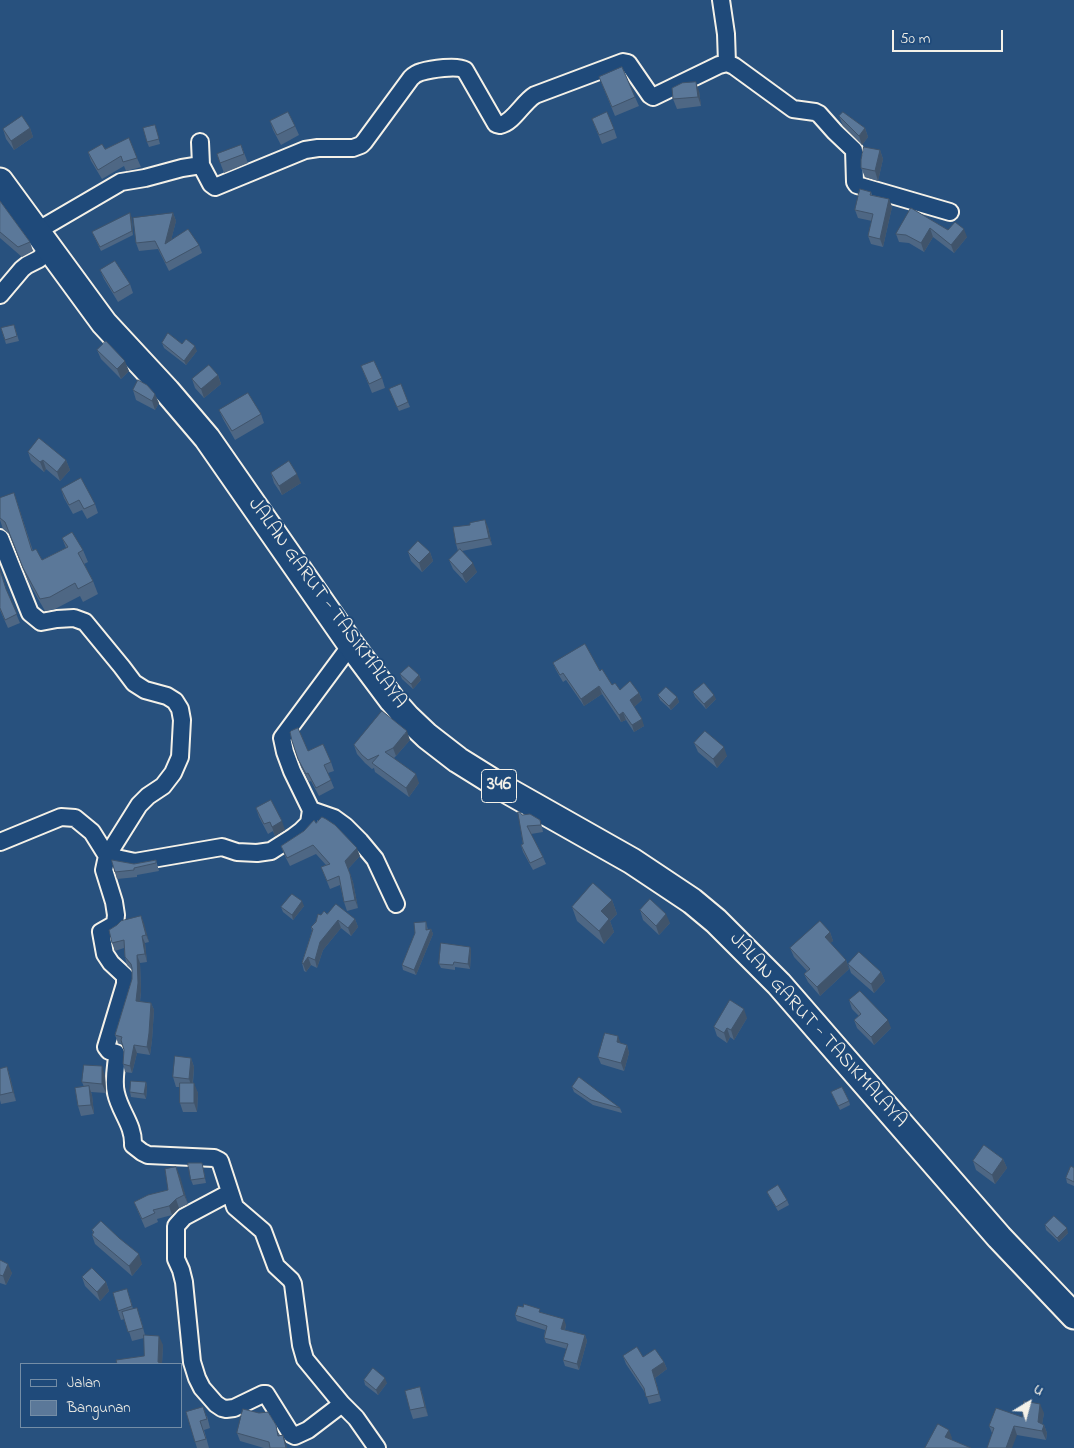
<!DOCTYPE html>
<style>
body{margin:0}
#map{position:relative;width:1074px;height:1448px;overflow:hidden;background:#28517e;font-family:"Indie Flower",sans-serif}
canvas{display:block}
.legend{position:absolute;left:20px;top:1363px;width:162px;height:65px;box-sizing:border-box;background:#1f4a7a;border:1px solid #748da6;margin:0;padding:6px 9px;list-style:none;font-size:15px;color:#f4f1e8}
.legend li{display:flex;align-items:center;gap:10px;height:25px}
.legend b{width:25px;border:1px solid #748da6}
.north{position:absolute;left:1004px;top:1378px;width:50px;height:50px;-webkit-text-stroke:4px #1f4a7a;paint-order:stroke;rotate:37deg;font-size:14px;font-weight:700;line-height:20px;text-align:center;color:#f4f1e8}
.north::after{content:'';display:block;margin:auto;width:18px;height:22px;background:#f4f1e8;clip-path:polygon(50% 0,100% 100%,50% 72%,0 100%)}
.scale{position:absolute;left:892px;top:30px;width:111px;height:22px;box-sizing:border-box;border:2px solid #f4f1e8;border-top:0;padding-left:6px;font-size:15px;line-height:18px;white-space:nowrap;color:#f4f1e8;-webkit-text-stroke:4px #1f4a7a;paint-order:stroke}
</style>
<div id="map">
<canvas width="1074" height="1448"></canvas>
<ul class="legend">
<li><b style="height:6px;background:#1f4a7a"></b>Jalan</li>
<li><b style="height:14px;background:#5b7899"></b>Bangunan</li>
</ul>
<div class="north">U</div>
<div class="scale">50 m</div>
</div>
<script>
const c = document.querySelector('canvas').getContext('2d');
c.lineJoin = 'round';
function trace(path, color, width, dash) {
  c.strokeStyle = color;
  c.lineWidth = width;
  c.lineCap = dash ? 'butt' : 'round';
  c.setLineDash(dash || []);
  c.stroke(path);
}
function paint(path, color) {
  c.fillStyle = color;
  c.fill(path, 'evenodd');
}
function drawText(font, color, halo, rows, align = 'center') {
  c.font = font + ' "Indie Flower",sans-serif';
  c.lineWidth = 4;
  c.setLineDash([]);
  c.textBaseline = 'middle';
  c.strokeStyle = halo;
  c.fillStyle = color;
  for (const [text, x, y, turn = 0] of rows) {
    c.save();
    c.translate(x, y);
    c.rotate((+turn || 0) * Math.PI / 180);
    c.textAlign = isNaN(turn) ? turn : align;
    if (halo) c.strokeText(text, 0, 0);
    c.fillText(text, 0, 0);
    c.restore();
  }
}
const minor = new Path2D(`
 M721,0L726,34L727,63
 M201,165L211,184L215,187L305,150L318,148H353L361,145L364,142L411,78C414,75 417,73 421,72C431,69 457,65 465,70L496,124L500,125C513,123 523,102 535,95L623,62L628,63L650,95L653,97L719,65L727,63L734,66L793,109L815,112L819,114L835,132L854,150L855,182L857,185L950,212
 M37,231L121,182L145,178L182,168L201,165L200,142
 M0,295L22,269L27,265L39,259L49,249
 M0,538L30,613L41,622L57,619L74,618L85,622L122,667L134,683L145,690L167,696L175,701L180,709L182,720L180,757L173,773L163,786L148,796L139,805L107,856L104,870L114,902L116,915L115,924L101,932L105,954L111,963L125,976V984L106,1047L109,1051L116,1053L117,1057C116,1068 113,1082 116,1093C120,1112 134,1125 133,1145L142,1152L148,1155L214,1158L220,1161L235,1207L263,1231L276,1266L291,1280L293,1284L301,1345L305,1359L342,1404L356,1418L377,1448
 M311,810L334,818L345,826L360,841L375,859L396,904
 M0,842L61,817L75,818L92,832L107,856L135,862L222,847L237,852L257,853L271,851L293,837L301,831L309,823L311,810L292,771L285,752L282,738L351,645
 M229,1193L184,1217L176,1226V1259L181,1270L184,1282L192,1362L197,1378L202,1388L216,1404L222,1408L226,1409L234,1408L263,1394H266L291,1434L295,1436L308,1430L342,1404`);
const primary = new Path2D(`
 M0,181L104,323L167,391L207,438L351,645L392,700L407,717L427,736L458,760L503,788L632,861L692,901L716,921L779,984L999,1237L1074,1316`);
trace(minor, '#f4f1e8', 20);
trace(primary, '#f4f1e8', 29);
trace(minor, '#1f4a7a', 16);
trace(primary, '#1f4a7a', 25);
paint(new Path2D(`
 M599,77L635,97L639,106L615,116Z
 M699,91L701,106L677,109L673,99Z
 M839,116L865,128L868,137L862,145L843,126Z
 M592,119L614,129L617,138L602,144Z
 M270,121L295,126L299,135L281,145L273,130Z
 M30,128L33,137L14,150L6,139L3,129Z
 M156,129L160,144L149,147L147,142Z
 M241,145L248,163L224,173L217,154Z
 M105,149L137,158L141,167L126,171L124,166L102,179L91,161L88,152Z
 M880,150L883,159L878,181L865,177L861,168Z
 M871,192L872,195L889,199L892,207L883,247L871,244L868,236L872,221L858,218L855,210Z
 M0,201L30,242L33,251L22,257L0,238Z
 M911,208L948,230L967,237L954,253L933,237L924,252L909,243L899,242L896,234Z
 M173,213L176,221L171,240L199,245L202,253L169,271L158,249L139,251L136,243Z
 M132,218L133,235L101,251L92,232Z
 M100,270L130,284L133,293L118,302L104,279Z
 M14,325L19,341L6,344L1,328Z
 M162,343L182,344L197,351L186,365L164,348Z
 M97,350L129,371L121,379L101,359Z
 M361,366L382,378L385,388L372,393Z
 M218,375L221,384L204,398L195,388L192,379Z
 M133,390L159,403L155,410L136,400Z
 M391,394L408,402L410,407L399,411Z
 M219,410L261,414L264,423L235,440L223,419Z
 M28,452L66,460L70,470L60,481L46,469L44,472L31,461Z
 M271,473L301,483L282,495L274,483Z
 M61,489L95,504L98,513L87,519L82,510L73,514L64,498Z
 M14,493L33,551L42,560L66,548L62,538L83,550L88,562L84,564L93,581L98,594L83,602L80,596L55,609L45,611L28,581L9,534L3,529L0,520V498Z
 M488,527L492,545L462,551L477,572L466,583L453,569L449,560L458,551L456,544Z
 M408,552H430L433,561L422,572L411,561Z
 M0,569L7,592L20,623L8,628L0,610Z
 M553,663L600,671L612,685L620,690L639,693L642,700L634,707L644,726L634,732L626,720L621,722L602,694L584,706L566,680L563,682L556,670Z
 M400,674L419,675L421,680L413,689L402,679Z
 M693,692L716,699L706,709L695,697Z
 M658,695L677,697L679,702L671,710L660,700Z
 M410,740L396,756L394,758L419,783L409,797L375,772L374,768L372,769L365,763L357,754L354,745Z
 M292,741L308,751L331,762L334,771L328,773L334,788L319,796L311,781L309,782L301,767Z
 M694,743L727,756L717,768L698,752Z
 M256,808L285,830L275,836L273,831L268,834L259,817Z
 M522,815L540,820L542,827L543,832L531,834L543,857L546,864L533,870L523,852L521,845L523,844Z
 M316,823L360,856L348,869L353,882L358,908L347,911L344,902L340,885L330,889L321,867L326,865L316,854L290,866L284,854L281,846Z
 M156,860L159,871L137,875V877L117,879L112,862L134,864Z
 M612,900L617,914L610,921L614,932L604,944L577,921L572,907Z
 M304,906L293,920L283,912L281,907Z
 M640,910L670,923L659,935L643,920Z
 M327,914L355,919L358,927L351,936L341,928L323,950L317,968L311,965L306,972L304,971L302,963L312,931L311,927L321,915Z
 M141,916L149,942L145,943L147,962L140,963L141,991L140,1002L151,1003L154,1010L152,1040L150,1055L137,1053L132,1073L125,1072L123,1064L124,1050L122,1044L118,1043L115,1035L132,979V970L127,965L125,957L124,948L115,951L112,943Z
 M426,922L428,930L431,929L433,934L416,975L403,970L402,965Z
 M830,932L833,941L830,943L846,960L849,969L820,996L808,982L804,974L807,971L794,957L790,948Z
 M470,947L471,951L470,969L455,967V970L441,968L439,964Z
 M848,964L881,972L885,981L874,993L851,973Z
 M849,1000L891,1028L874,1045L857,1028L854,1020L859,1016L852,1009Z
 M747,1018L734,1040L730,1037L727,1043L717,1036L714,1027Z
 M621,1043L627,1045L629,1053L624,1071L601,1064L598,1057Z
 M191,1058L194,1067L193,1083L198,1093L197,1112H183L180,1103V1087H176L173,1077Z
 M7,1067L10,1077L16,1101L1,1104L0,1100V1069Z
 M105,1076L106,1093L91,1092L92,1095L94,1114L81,1116L78,1106L84,1087L82,1082Z
 M146,1082L147,1087L146,1099L131,1097L130,1092Z
 M572,1087L620,1108L622,1113L593,1105L574,1092Z
 M831,1092L849,1101L850,1105L840,1110Z
 M1003,1159L1007,1168L995,1184L976,1170L973,1161Z
 M176,1167L188,1204L179,1208L172,1215L157,1219L158,1222L145,1228L134,1202L168,1190Z
 M203,1168L206,1183L193,1185L191,1180Z
 M1074,1168V1186L1067,1183L1066,1178Z
 M767,1192L787,1200L789,1205L778,1211L769,1196Z
 M1045,1225L1068,1233L1059,1242L1046,1230Z
 M92,1230L142,1264L132,1276L95,1244L92,1235L93,1233Z
 M0,1260L12,1273L6,1285L0,1283Z
 M82,1277L106,1282L109,1291L100,1301L85,1286Z
 M130,1298L133,1309L140,1317L145,1335L163,1345L162,1363L163,1364H117L144,1356V1338L132,1341L125,1319L121,1320L118,1311Z
 M541,1312L566,1325L565,1330L585,1335L587,1341L579,1370L565,1366L563,1360L567,1349L546,1343L544,1338L545,1330L517,1321L515,1315Z
 M623,1356L643,1357L664,1362L667,1369L655,1378L661,1401L649,1404L646,1394L626,1364Z
 M364,1380L387,1383L378,1395L365,1385Z
 M420,1387L423,1396L428,1416L413,1419L410,1410Z
 M186,1412L207,1416L210,1428L204,1430L209,1448H197Z
 M1044,1413L1042,1424L1044,1425L1047,1433L1046,1440L1017,1435L992,1433L989,1426Z
 M237,1433H279V1435H283L287,1448H264L240,1441Z`), '#4e6784');
paint(new Path2D(`
 M696,82L699,91L701,106L698,97Z
 M30,128L33,137L14,150L11,141Z
 M865,128L868,137L862,145L859,136Z
 M880,150L883,159L878,181L875,171Z
 M889,199L892,207L883,247L880,239Z
 M130,213L132,218L133,235L132,231Z
 M173,213L176,221L168,252L165,244Z
 M930,228L933,237L924,252L921,243Z
 M964,229L967,237L954,253L951,245Z
 M195,346L197,351L186,365L184,361Z
 M125,361L129,371L121,379L117,369Z
 M218,375L221,384L204,398L201,389Z
 M155,394L159,403L155,410L152,401Z
 M43,460L46,469L44,472L40,462Z
 M66,460L70,470L60,481L57,472Z
 M297,474L301,483L282,495L279,486Z
 M485,520L488,527L492,545L489,538Z
 M430,552L433,561L422,572L419,563Z
 M473,563L477,572L466,583L462,574Z
 M419,675L421,680L413,689L411,684Z
 M599,686L602,694L584,706L581,699Z
 M639,693L642,700L633,708L630,700Z
 M714,695L716,699L706,709L704,704Z
 M677,697L679,702L671,710L669,706Z
 M623,712L626,720L621,722L619,715Z
 M642,719L644,726L634,732L632,725Z
 M407,731L410,740L396,756L393,748Z
 M724,747L727,756L717,768L713,759Z
 M416,774L419,783L409,797L406,788Z
 M282,821L285,830L275,836L272,827Z
 M357,848L360,856L348,869L345,861Z
 M350,874L353,882L358,908L355,900Z
 M612,900L617,914L610,921L614,932L604,944L599,931L601,911Z
 M302,901L304,906L293,920L292,915Z
 M666,914L670,923L659,935L656,926Z
 M141,916L144,923L149,942L146,935Z
 M355,919L358,927L351,936L348,928Z
 M338,920L341,928L323,950L317,968L315,960L320,942Z
 M431,929L433,934L416,975L414,970Z
 M830,932L833,941L828,945L825,937Z
 M142,936L145,943L147,962L145,954Z
 M470,947L471,951L470,969L468,964Z
 M137,955L140,963L141,991L139,1009L136,1001Z
 M308,957L311,965L306,972L303,964Z
 M846,960L849,969L820,996L817,987Z
 M881,972L885,981L874,993L871,984Z
 M151,1003L154,1010L152,1040L150,1055L147,1047Z
 M744,1009L747,1018L734,1040L731,1030Z
 M888,1020L891,1028L874,1045L871,1037Z
 M727,1028L730,1037L727,1043L724,1033Z
 M618,1036L621,1044L617,1042Z
 M134,1045L137,1053L132,1073L130,1066Z
 M627,1045L629,1053L624,1071L621,1063Z
 M191,1058L194,1067L192,1088L189,1079Z
 M102,1066L105,1076L106,1093L102,1084Z
 M7,1067L10,1077L16,1101L13,1092Z
 M146,1082L147,1087L146,1099L144,1094Z
 M194,1083L198,1093L197,1112L194,1103Z
 M89,1086L92,1095L94,1114L91,1105Z
 M1003,1159L1007,1168L995,1184L992,1175Z
 M176,1167L180,1176L188,1204L184,1195Z
 M176,1199L179,1208L172,1215L169,1206Z
 M1067,1228L1068,1233L1059,1242L1057,1238Z
 M139,1254L142,1264L132,1276L129,1266Z
 M8,1264L12,1273L6,1285L3,1276Z
 M106,1282L109,1291L100,1301L97,1292Z
 M564,1319L566,1325L563,1335L561,1329Z
 M585,1335L587,1341L579,1370L577,1364Z
 M159,1336L163,1345L162,1364L158,1362Z
 M664,1362L667,1369L655,1378L661,1401L652,1370Z
 M385,1378L387,1383L378,1395L376,1390Z
 M420,1387L423,1396L428,1416L425,1407Z
 M1040,1404L1044,1413L1041,1431L1038,1422Z
 M1044,1425L1047,1433L1046,1440L1042,1431Z
 M1014,1426L1017,1435L1012,1448H1006Z
 M949,1430L952,1438L948,1446L945,1437Z
 M283,1435L286,1443L287,1448H286Z`), '#40546b');
const building = new Path2D(`
 M622,67L635,97L612,107L599,77Z
 M696,82L698,97L673,99L672,88L682,83Z
 M288,112L295,126L277,135L270,121Z
 M607,112L614,129L599,135L592,119Z
 M843,112L865,128L859,136L839,116Z
 M22,116L30,128L11,141L3,129Z
 M155,125L159,139L147,142L143,128Z
 M129,138L137,158L123,162L121,156L98,170L88,152L102,144L105,149Z
 M241,145L244,154L220,163L217,154Z
 M864,147L880,150L875,171L861,168V160Z
 M860,189L871,192L870,195L889,199L880,239L868,236L873,214L855,210Z
 M0,201L30,242L18,247L0,232Z
 M911,208L948,230L955,222L964,229L951,245L930,228L921,243L906,235L896,234Z
 M130,213L132,231L100,247L92,232Z
 M173,213L165,244L188,229L199,245L166,263L155,241L136,243L133,218Z
 M115,261L130,284L114,293L100,270Z
 M14,325L17,336L5,340L1,328Z
 M168,333L182,344L186,339L195,346L184,361L162,343Z
 M106,341L125,361L117,369L97,350Z
 M374,361L382,378L369,384L361,366Z
 M209,365L218,375L201,389L192,379Z
 M138,380L147,385L155,394L152,401L133,390Z
 M401,384L408,402L397,407L389,389Z
 M248,393L261,414L232,431L219,410Z
 M39,438L66,460L57,472L43,460L40,462L28,452Z
 M289,461L297,474L279,486L271,473Z
 M81,478L95,504L84,509L79,500L69,505L61,489Z
 M14,493L32,551L36,549L42,560L68,547L62,538L72,532L83,550L78,553L93,581L78,589L75,583L50,597L40,599L23,568L5,522L0,518V498Z
 M485,520L489,538L456,544L453,527L470,525V523Z
 M418,541L430,552L419,563L408,552Z
 M460,549L473,563L462,574L449,560Z
 M0,570L6,589L17,614L5,620L0,608Z
 M585,644L600,671L602,669L612,685L615,683L620,690L630,681L639,693L630,700L642,719L632,725L623,712L619,715L599,686L581,699L563,673L560,675L553,663Z
 M409,666L419,675L411,684L400,674Z
 M704,683L714,695L704,704L693,692Z
 M666,687L677,697L669,706L658,695Z
 M382,711L407,731L393,748L385,752L416,774L406,788L372,763L379,755L368,760L362,755L354,745Z
 M298,728L308,751L323,744L331,762L324,765L331,780L316,788L308,773L306,774L298,759L292,741L290,732L291,731Z
 M705,731L724,747L713,759L694,743Z
 M271,800L282,821L272,827L270,822L264,824L256,808Z
 M518,812H520L522,815L530,814L540,820L541,825L527,826L543,857L530,863L521,845L523,844Z
 M322,817L326,819L335,825L357,848L345,861L350,874L355,900L344,902L339,876L327,881L321,867L330,864L313,845L287,858L281,846L304,831L314,820L316,823Z
 M112,860L134,864L156,860V863L134,868V870L115,872L112,862Z
 M593,883L612,900L601,911L609,919L599,931L572,907Z
 M292,894L302,901L292,915L281,907Z
 M650,899L666,914L656,926L640,910Z
 M336,904L355,919L348,928L338,920L320,942L315,960L308,957L303,964L302,963L313,929L311,927L316,922L318,914L321,915L324,911L327,914Z
 M141,916L146,935L142,936L145,954L137,955L138,983L136,1001L151,1003L149,1033L147,1047L134,1045L130,1066L123,1064L124,1050L121,1040L122,1037L115,1035L132,979V968L131,964L125,957L124,940L112,943L109,930L117,925L121,921Z
 M820,921L830,932L825,937L846,960L817,987L804,974L810,969L790,948Z
 M426,922V930L431,929L414,970L402,965L415,933L414,923Z
 M441,943L470,947L468,964L454,962L453,965L439,964Z
 M859,952L881,972L871,984L848,964Z
 M860,991L888,1020L871,1037L854,1020L861,1014L849,1000Z
 M730,1000L744,1009L731,1030L727,1028L724,1033L714,1027Z
 M605,1033L618,1036L617,1042L627,1045L621,1063L598,1057Z
 M175,1056L191,1058L189,1079L173,1077Z
 M84,1065L102,1066V1084L82,1082Z
 M7,1067L13,1092L0,1095V1069Z
 M579,1077L620,1108L591,1100L572,1087Z
 M131,1081L146,1082L144,1094L130,1092Z
 M180,1083H194V1103H180Z
 M89,1086L91,1105L78,1106L75,1088Z
 M842,1087L849,1101L838,1106L831,1092Z
 M984,1145L1003,1159L992,1175L973,1161Z
 M188,1163H202L205,1178L191,1180Z
 M1071,1166L1074,1168V1182L1066,1178Z
 M176,1167L184,1195L176,1199L169,1206L153,1210L155,1213L142,1219L134,1202L148,1195L168,1190L165,1169Z
 M778,1185L787,1200L776,1207L767,1192Z
 M1054,1216L1067,1228L1057,1238L1045,1225Z
 M101,1221L119,1238L139,1254L129,1266L92,1235L94,1232L92,1230Z
 M0,1260L8,1264L3,1276L0,1275Z
 M92,1268L106,1282L97,1292L82,1277Z
 M127,1289L132,1306L118,1311L113,1293Z
 M524,1304L540,1309L539,1312L564,1319L561,1329L585,1335L577,1364L563,1360L568,1344L544,1338L547,1326L515,1315L518,1306L523,1307Z
 M137,1308L143,1328L128,1332L122,1312Z
 M144,1335L159,1336L158,1362L163,1364H117L116,1360L144,1356Z
 M637,1347L643,1357L655,1349L664,1362L652,1370L659,1394L646,1397L644,1388L623,1356Z
 M373,1368L385,1378L376,1390L364,1380Z
 M420,1387L425,1407L410,1410L405,1391Z
 M1024,1401L1040,1404L1038,1422L1044,1425L1042,1431L1014,1426L1006,1448H987L994,1428L989,1426L996,1408L1022,1417Z
 M203,1407L207,1419L200,1421L206,1439L195,1442L186,1412Z
 M243,1409L259,1413L268,1412L276,1425L278,1436L283,1435L286,1448H270L269,1442L237,1433Z
 M938,1424L949,1430L945,1437L971,1448H925Z`);
paint(building, '#5b7899');
trace(building, '#40546b', 1);
for (const [x, y, w] of [
 [499,786,35]
]) {
  const box = new Path2D();
  box.roundRect(x - w / 2, y - 16.5, w, 33, 4);
  c.fillStyle = '#1f4a7a';
  c.fill(box);
  trace(box, '#f4f1e8', 1);
}
drawText('bold 19px', '#f4f1e8', null, [
 ["346",499,786]
]);
drawText('20px', '#f4f1e8', '#1f4a7a', [
 ["JALAN GARUT - TASIKMALAYA",326,604,54],
 ["JALAN GARUT - TASIKMALAYA",817,1031,48]
]);
</script>
